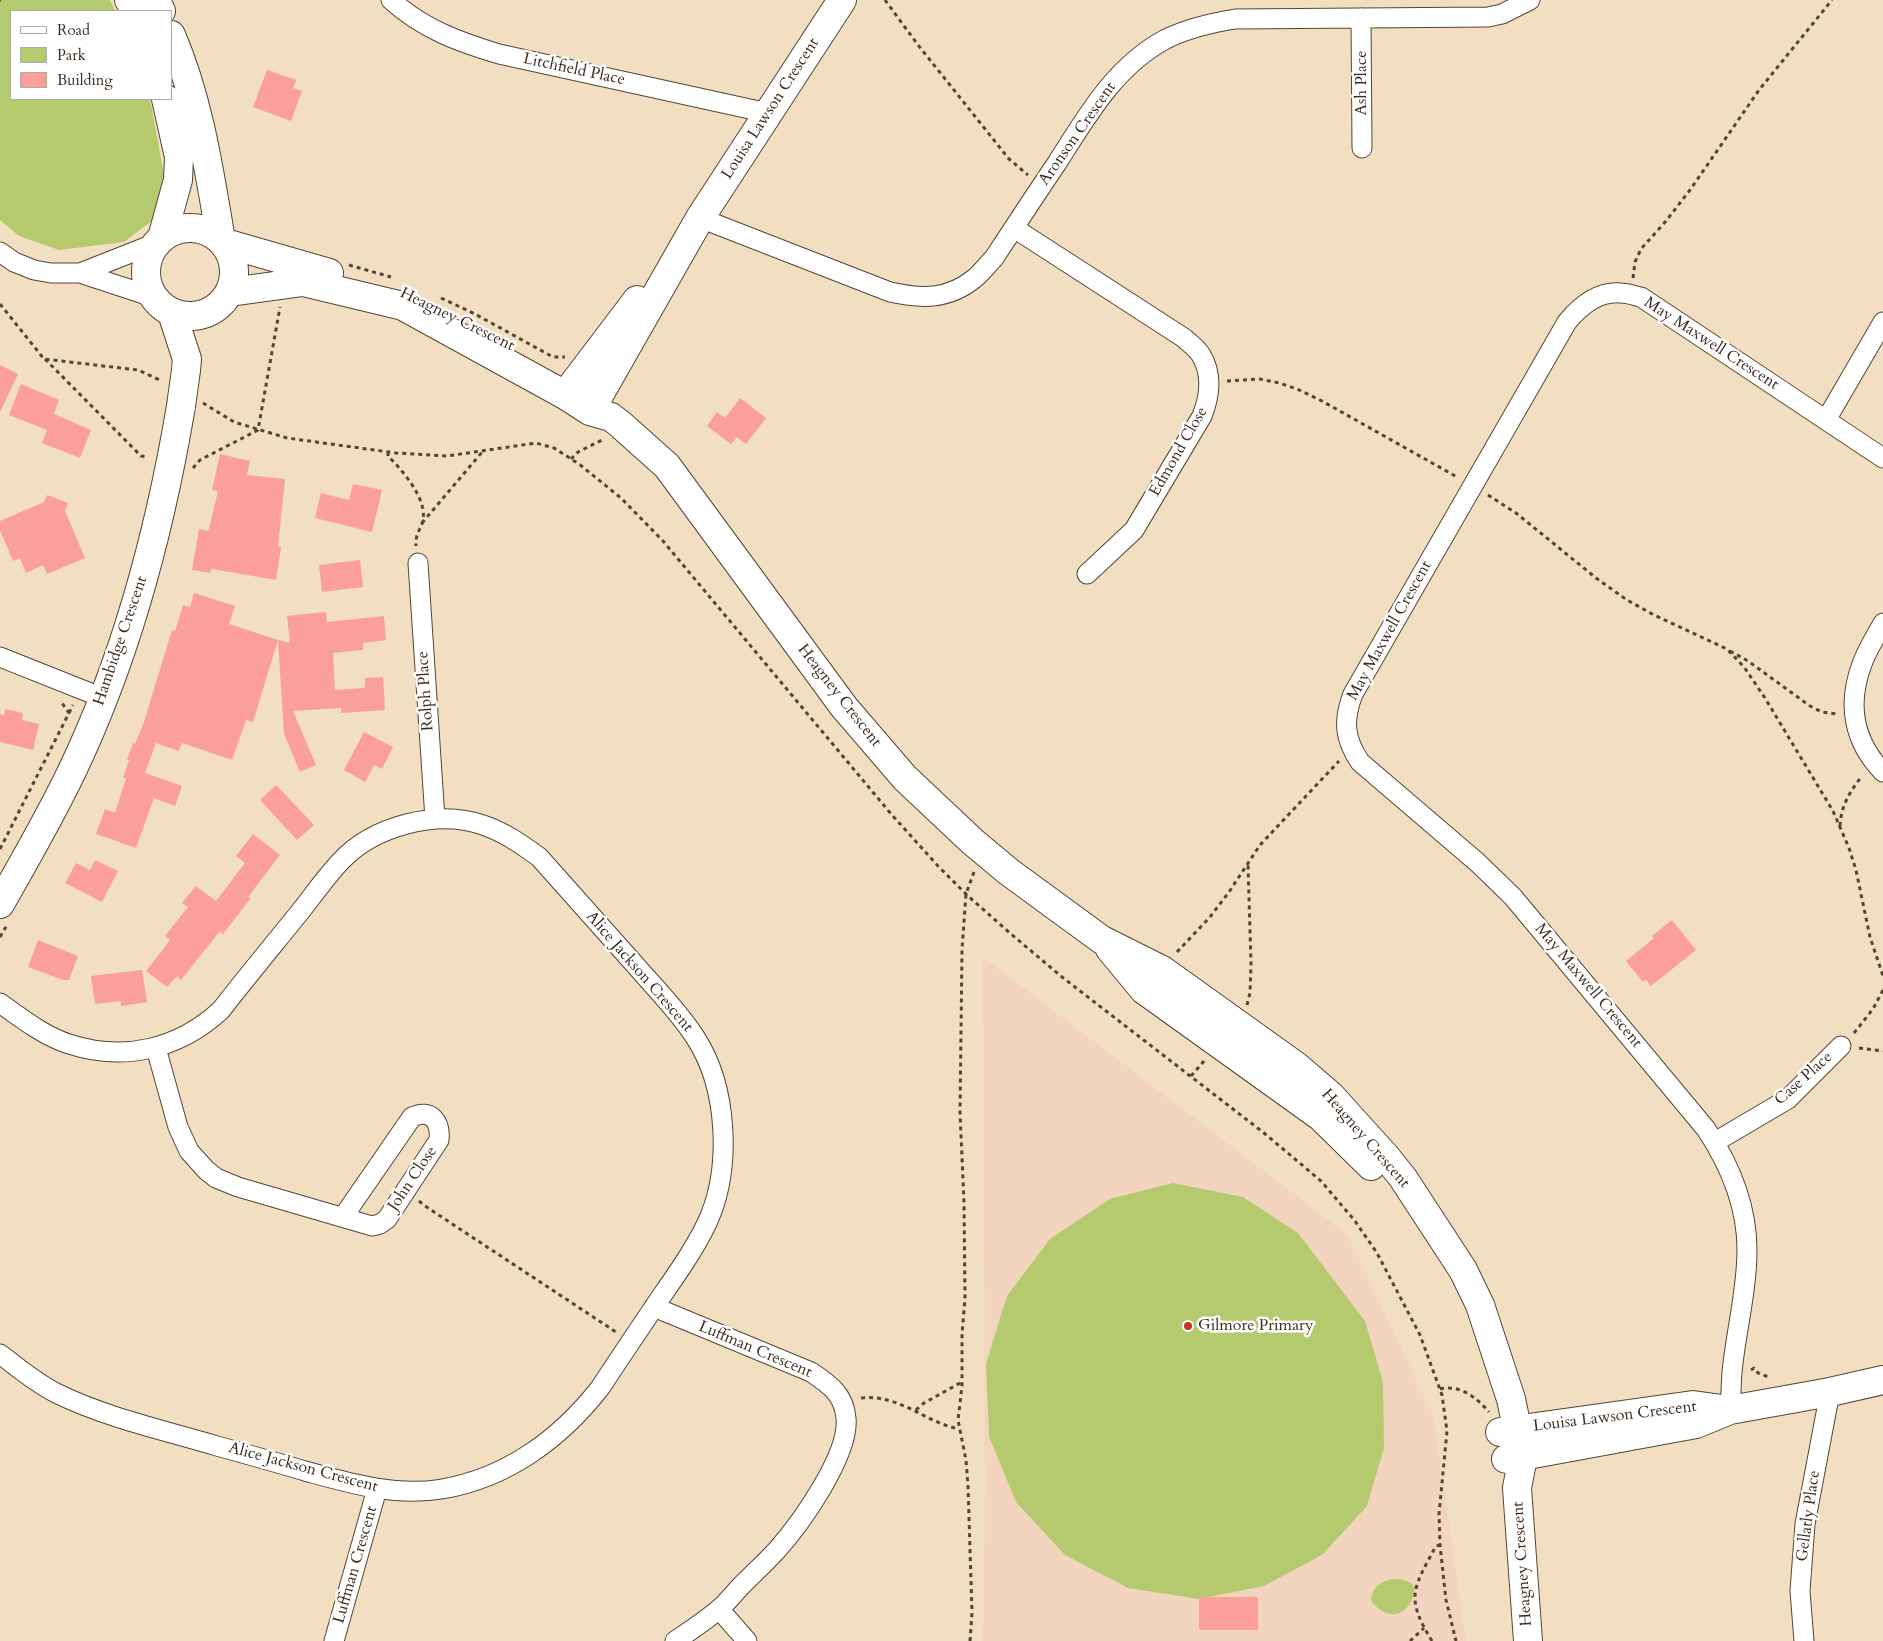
<!DOCTYPE html>
<style>
body{margin:0}
#map{position:relative;width:1883px;height:1641px;overflow:hidden;background:#f2dec0;font-family:Cardo,serif}
canvas{display:block}
.legend{position:absolute;left:10px;top:10px;width:162px;height:90px;box-sizing:border-box;background:#fff;border:1px solid #b1aaa5;margin:0;padding:6px 9px;list-style:none;font-size:15px;color:#3b2a1e}
.legend li{display:flex;align-items:center;gap:10px;height:25px}
.legend b{width:25px;border:1px solid #b1aaa5}
</style>
<div id="map">
<canvas width="1883" height="1641"></canvas>
<ul class="legend">
<li><b style="height:6px;background:#fff"></b>Road</li>
<li><b style="height:14px;background:#b5ca6e"></b>Park</li>
<li><b style="height:14px;background:#fba098"></b>Building</li>
</ul>
</div>
<script>
const c = document.querySelector('canvas').getContext('2d');
c.lineJoin = 'round';
function paint(path, color) {
  c.fillStyle = color;
  c.fill(path, 'evenodd');
}
function trace(path, color, width, dash) {
  c.strokeStyle = color;
  c.lineWidth = width;
  c.lineCap = dash ? 'butt' : 'round';
  c.setLineDash(dash || []);
  c.stroke(path);
}
function drawText(font, color, halo, rows, align = 'center') {
  c.font = font + ' Cardo,serif';
  c.lineWidth = 5;
  c.setLineDash([]);
  c.textBaseline = 'middle';
  c.strokeStyle = halo;
  c.fillStyle = color;
  for (const [text, x, y, turn = 0] of rows) {
    c.save();
    c.translate(x, y);
    c.rotate((+turn || 0) * Math.PI / 180);
    c.textAlign = isNaN(turn) ? turn : align;
    if (halo) c.strokeText(text, 0, 0);
    c.fillText(text, 0, 0);
    c.restore();
  }
}
paint(new Path2D(`
 M983,957L1348,1235L1434,1417L1466,1641H983L985,1493Z`), '#f3d4be');
paint(new Path2D(`
 M0,0H110L115,11H11V99H150L166,186L153,220L124,242L59,250L19,236L0,220Z
 M1173,1183L1243,1197L1298,1233L1365,1321L1383,1382L1384,1448L1367,1506L1322,1555L1264,1586L1199,1599L1128,1588L1065,1555L1016,1502L989,1436L986,1364L1007,1296L1050,1239L1110,1199Z
 M1393,1579C1402,1579 1409,1580 1415,1587C1412,1615 1388,1625 1371,1600C1373,1586 1380,1582 1393,1579Z`), '#b5ca6e');
paint(new Path2D(`
 M267,70L296,80L293,88L302,91L291,121L253,107Z
 M0,365L18,374L0,412Z
 M21,384L59,400L54,414L91,430L80,458L42,443L47,430L9,415Z
 M740,398L766,418L746,444L737,437L731,444L707,426L717,412L725,418Z
 M220,454L250,461L247,475L285,479L278,547H281L276,580L212,569L210,573L192,570L199,529L208,531L210,525L218,491L212,490Z
 M353,484L382,490L372,532L315,518L321,493L349,500Z
 M47,495L68,503L65,511L85,558L47,574L43,565L26,573L20,558L13,561L0,530V521L44,502Z
 M360,560L363,587L322,592L319,565Z
 M194,593L235,606L229,624L278,640L253,722L246,720L232,760L182,743L179,751L156,743L145,773L182,786L175,806L154,798L136,848L96,834L105,809L115,813L126,778H123L129,760H127L133,743L135,744L144,722L172,630L175,631L183,605L190,607Z
 M326,612L327,622L384,616L386,640L363,643V650L333,653L335,690L365,688V678L383,677L385,710L341,713V708L293,711L316,765L300,772L284,734L278,640L290,643L287,616Z
 M5,709L23,713L22,720L39,724L33,750L0,742V714L4,715Z
 M364,732L393,747L382,769L374,765L365,782L344,770Z
 M276,785L314,825L297,840L260,800Z
 M253,834L280,855L248,897L251,898L223,934L220,931L181,980L177,976L167,987L146,971L170,940L165,936L188,907L182,903L196,886L216,901L245,863L236,856Z
 M95,860L118,871L102,902L65,883L76,863L90,870Z
 M1672,920L1696,950L1651,986L1646,980L1643,982L1626,961L1654,938L1652,936Z
 M38,940L78,956L69,980H63L28,967Z
 M142,970L147,1002L121,1006V1001L95,1004L91,976Z
 M1199,1597H1258V1630H1199Z`), '#fba098');
const street = new Path2D(`
 M391,0C423,29 459,42 499,54L768,113
 M1361,18L1362,148
 M700,218L890,292C922,299 948,300 975,278C982,272 988,264 994,258C1015,226 1036,194 1057,163C1087,116 1115,66 1166,39C1188,28 1211,23 1235,19L1488,17L1502,14L1530,0
 M1014,228L1184,338C1189,343 1197,348 1201,355C1213,375 1210,396 1202,416L1134,530L1087,574
 M0,252L14,262L34,270L51,273H80L153,297
 M80,273L156,243
 M1826,420L1883,322
 M418,563L435,819
 M1883,623C1876,636 1867,650 1862,664C1847,704 1853,741 1883,772
 M0,657L103,698
 M0,1003C21,1018 44,1036 69,1044C124,1062 179,1049 221,1010C245,979 270,949 295,918C310,900 324,879 340,862C373,826 437,809 483,825C504,832 521,844 539,857C572,894 604,930 637,967C657,990 679,1012 695,1037C728,1087 732,1169 707,1223C695,1248 679,1271 663,1294C642,1325 621,1356 600,1388C560,1439 507,1478 442,1489C395,1497 349,1483 305,1471C275,1462 246,1454 217,1446C163,1430 107,1418 56,1393C36,1383 18,1368 0,1354
 M156,1048L178,1127L189,1151L206,1170L216,1178L238,1187L372,1226L380,1224L387,1219L439,1140C441,1122 431,1108 412,1117L343,1217
 M1715,1142L1788,1099L1841,1046
 M654,1307L811,1372C829,1384 844,1394 846,1418C850,1454 801,1523 777,1550C766,1562 754,1573 742,1585C734,1593 727,1603 718,1610C705,1621 690,1631 675,1641
 M1730,1410C1731,1397 1731,1385 1732,1372C1736,1331 1747,1291 1747,1250C1747,1206 1730,1165 1706,1129L1513,897L1478,863L1360,762C1344,738 1343,720 1353,694L1567,322C1581,305 1599,291 1621,293C1628,293 1635,296 1641,297L1883,458
 M719,1609L747,1641
 M334,1641L377,1489
 M1804,1641L1800,1591L1805,1524L1830,1392`);
const secondary = new Path2D(`
 M129,0L136,11
 M156,0L161,11
 M171,35C199,100 209,170 221,240
 M146 272a44 44 0 1 1 88 0a44 44 0 1 1-88 0Z
 M162,238L178,180L179,157L166,99
 M225,243L329,273
 M230,292L303,282L403,306L565,395L590,411L611,417L620,424L667,466L844,707L905,778L973,842L1009,872L1102,940L1162,970L1296,1066L1331,1096L1387,1158L1403,1178L1463,1270L1480,1305L1511,1399L1523,1457L1517,1488L1528,1641
 M172,313L187,359L186,370
 M565,395L637,300
 M590,411L700,218L842,0
 M0,904C25,860 50,817 72,771C127,656 160,531 181,406
 M1110,949L1144,990L1321,1117L1371,1166
 M1500,1432L1693,1405L1729,1410
 M1506,1459L1696,1424L1730,1410L1830,1392L1883,1380`);
trace(street, '#564536', 21);
trace(secondary, '#564536', 30);
trace(new Path2D(`
 M0,0H1
 M885,0L918,45L1009,159L1028,175
 M349,265L391,277
 M1633,278L1635,262L1641,249L1666,221L1690,190L1759,90L1832,0
 M441,298L475,314L553,357H565
 M0,304L44,359L138,370L162,381
 M45,359L141,456L148,457
 M1227,381L1260,379L1279,383L1297,389L1322,401L1457,477
 M203,403L234,422L287,438L396,453L447,456L536,443L554,448L579,464L621,498L663,541L892,815L938,866L967,895L1011,934L1062,977L1264,1133L1321,1181L1355,1221L1377,1253L1420,1335L1442,1395L1447,1431L1439,1514L1440,1545L1446,1600L1456,1641
 M388,452V456C402,470 427,498 423,520C421,530 415,533 416,546
 M571,459L578,452L602,440
 M193,468L200,460L258,430L280,307
 M1488,495L1516,513L1596,578L1627,600L1654,615L1727,649L1744,667L1765,698L1833,811L1849,848L1856,870L1870,937L1883,976
 M422,523L483,451
 M1730,651L1748,661L1810,706L1822,712L1838,714
 M69,713L73,705
 M1840,826C1841,806 1850,791 1862,776
 M0,849L69,713L62,703
 M0,937L7,925
 M1177,952L1210,917L1229,892L1260,845L1339,761
 M1247,1005L1250,993L1251,964L1248,864
 M1854,1033L1873,1009L1883,990
 M1859,1048L1883,1051
 M1191,1076L1204,1061
 M419,1201L425,1206L616,1332
 M1751,1370L1754,1368L1758,1373L1771,1378
 M1440,1389C1460,1384 1477,1398 1489,1412
 M861,1398C900,1394 924,1422 959,1429
 M916,1410L924,1403L962,1382
 M970,1641L972,1613L968,1486L966,1460L958,1420L962,1386V1334L965,1298L964,1202L960,1113L962,949L966,894L974,872
 M1410,1641L1424,1628
 M1432,1641C1405,1597 1413,1589 1436,1546L1440,1545`), '#564536', 3, [4, 4]);
trace(street, '#fff', 19);
trace(secondary, '#fff', 28);
const secondaryBridge = new Path2D(`
 M181,406L186,370`);
trace(secondaryBridge, '#564536', 30, []);
trace(secondaryBridge, '#fff', 28);
for (const [x, y, r, color] of [
 [1188,1326,5,"#c8321e"]
]) {
  const dot = new Path2D();
  dot.arc(x, y, r, 0, 2 * Math.PI);
  c.fillStyle = color;
  c.fill(dot);
  trace(dot, '#fff', 2);
}
drawText('16px', '#3b2a1e', '#fff', [
 ["Litchfield Place",574,70,12],
 ["Ash Place",1362,83,-90],
 ["Louisa Lawson Crescent",771,109,-57],
 ["Aronson Crescent",1078,134,-55],
 ["Heagney Crescent",457,320,26],
 ["May Maxwell Crescent",1711,344,33],
 ["Edmond Close",1179,452,-60],
 ["May Maxwell Crescent",1390,631,-61],
 ["Hambidge Crescent",121,641,-71],
 ["Rolph Place",426,691,-94],
 ["Heagney Crescent",839,696,52],
 ["Alice Jackson Crescent",639,972,49],
 ["May Maxwell Crescent",1588,986,50],
 ["Case Place",1804,1079,-42],
 ["Heagney Crescent",1365,1139,49],
 ["John Close",413,1179,-56],
 ["Luffman Crescent",755,1350,23],
 ["Louisa Lawson Crescent",1615,1417,-7],
 ["Alice Jackson Crescent",303,1468,15],
 ["Gellatly Place",1809,1516,-82],
 ["Heagney Crescent",1523,1564,-94],
 ["Luffman Crescent",356,1565,-74]
]);
drawText('16px', '#3b2a1e', '#fff', [
 ["Gilmore Primary",1198,1326]
], 'left');
</script>
